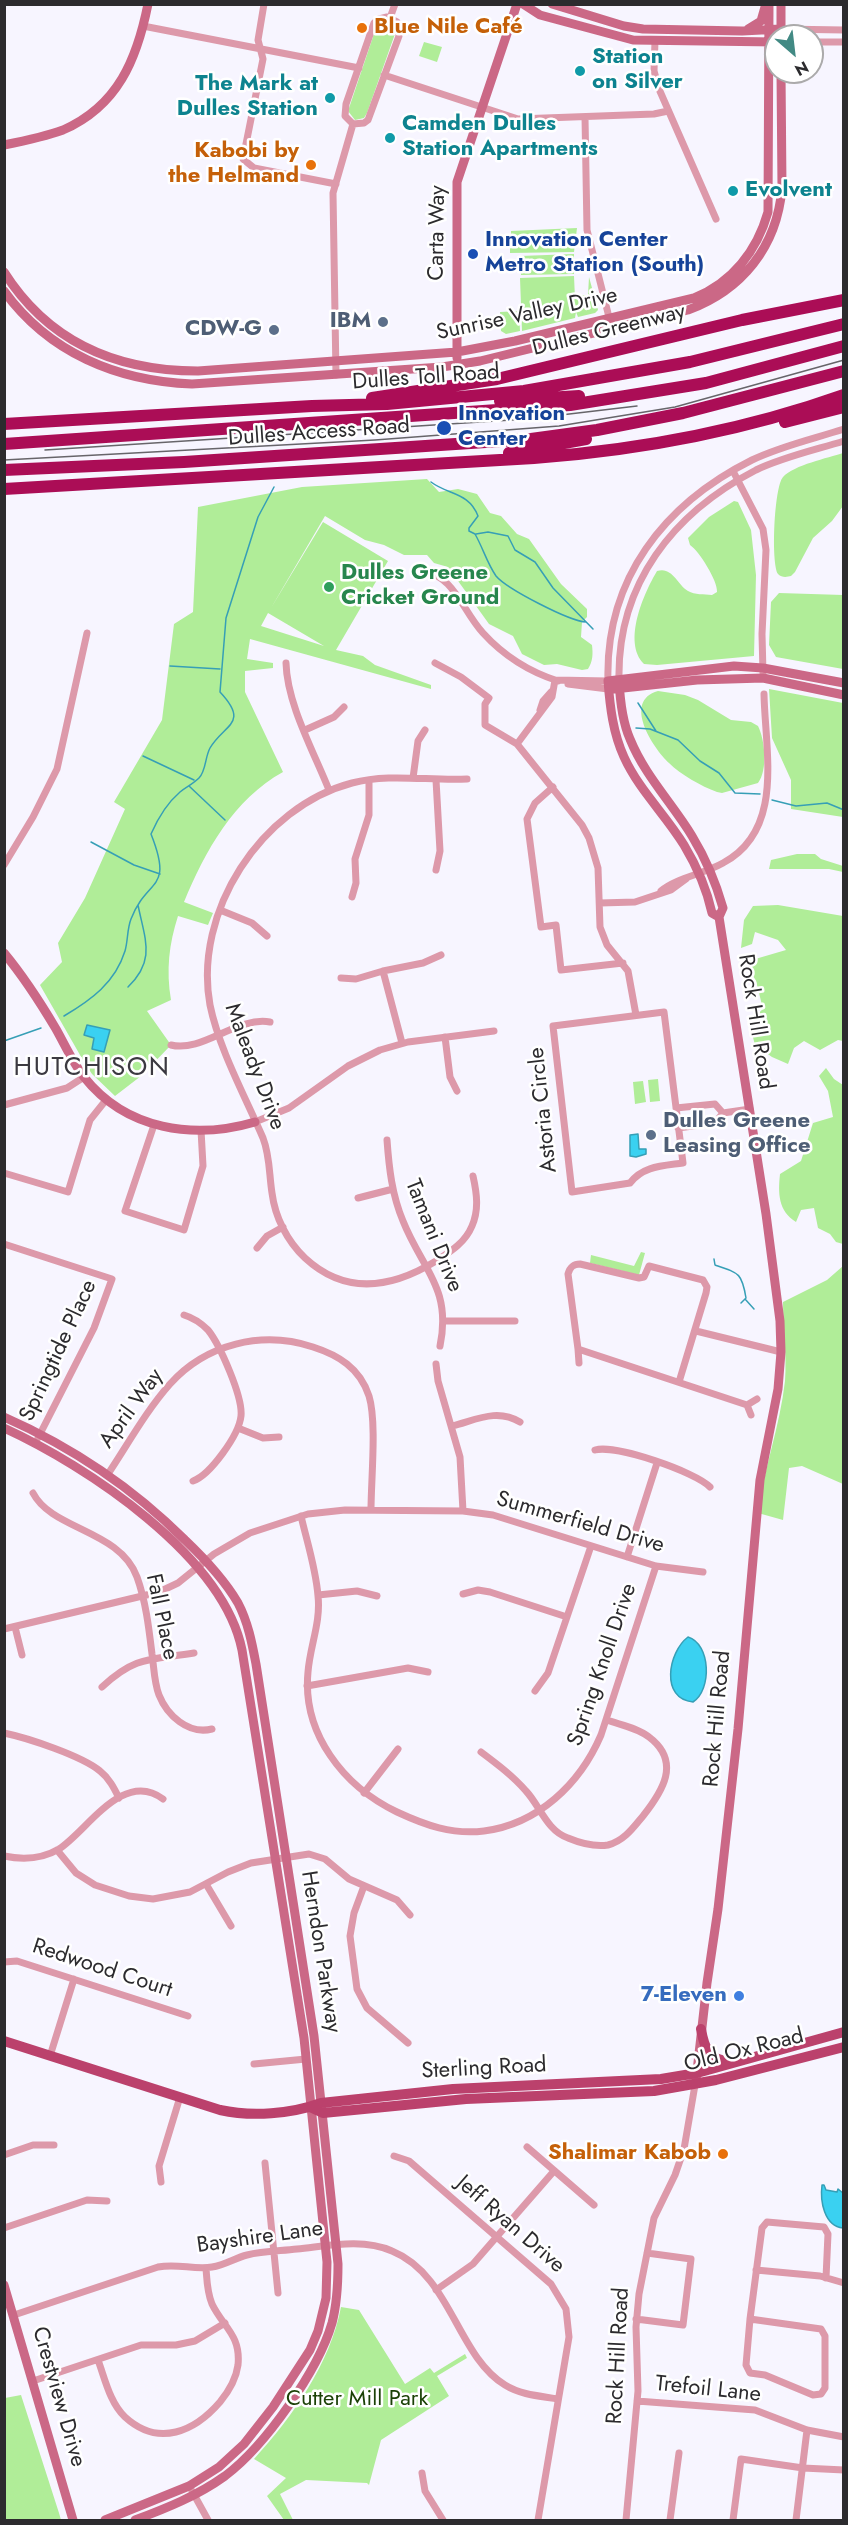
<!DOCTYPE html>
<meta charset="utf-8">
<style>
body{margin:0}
#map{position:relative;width:848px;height:2525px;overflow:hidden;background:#f7f5ff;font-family:Jost,sans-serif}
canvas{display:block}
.frame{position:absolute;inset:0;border:6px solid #2c2b2e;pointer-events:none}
.north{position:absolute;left:764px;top:24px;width:60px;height:60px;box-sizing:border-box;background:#fff;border:2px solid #abaaab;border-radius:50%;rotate:152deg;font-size:16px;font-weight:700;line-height:24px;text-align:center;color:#2c2b2e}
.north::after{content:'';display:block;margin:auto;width:21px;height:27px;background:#428a84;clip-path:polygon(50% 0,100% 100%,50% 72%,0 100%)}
</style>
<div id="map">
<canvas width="848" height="2525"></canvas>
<div class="frame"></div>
<div class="north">N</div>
</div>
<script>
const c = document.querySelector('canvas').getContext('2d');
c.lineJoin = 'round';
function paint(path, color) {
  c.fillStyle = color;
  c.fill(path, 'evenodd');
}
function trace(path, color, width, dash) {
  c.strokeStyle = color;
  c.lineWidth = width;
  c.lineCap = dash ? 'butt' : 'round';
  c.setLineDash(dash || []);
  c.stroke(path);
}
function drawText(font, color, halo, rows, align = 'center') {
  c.font = font + ' Jost,sans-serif';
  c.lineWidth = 5;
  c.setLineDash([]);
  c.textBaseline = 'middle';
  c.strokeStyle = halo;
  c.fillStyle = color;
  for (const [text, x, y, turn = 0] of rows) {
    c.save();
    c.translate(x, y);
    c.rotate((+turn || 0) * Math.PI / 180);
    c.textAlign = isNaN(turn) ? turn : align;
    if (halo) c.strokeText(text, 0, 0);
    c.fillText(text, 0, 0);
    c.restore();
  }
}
paint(new Path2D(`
 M390,21L396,27V31L367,113L364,118L355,120L348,111L377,25Z
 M424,42L442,47L437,62L419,56Z
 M577,228L574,252L510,253V243H505V240H511V231Z
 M574,254V274L521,275L520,256Z
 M574,276L575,299L577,295H588L589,277L598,310L595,313L578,317L576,312L575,318L522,331L520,278Z
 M519,311L520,331L506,334L501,331L500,312Z
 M843,453V506L832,521L813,538L795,572L791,576C787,577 782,578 778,574C771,563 774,487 783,477C794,465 828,458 843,453Z
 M427,479L439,492L458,489L477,494L490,513L501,516L517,534L529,539L561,584L587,609V617L582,622L581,637L592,645C593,654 593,661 588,669L582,670L557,664L544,665L522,654L513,636L489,624L448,567L434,563L427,555H404L384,545L365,540L325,516L271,608L323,522L388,561L336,650L363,656L375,665L431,685V689L250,639L247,659L273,663V668L245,671V692L283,772C234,799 205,851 184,902L213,913L208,925L178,916C169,944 166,970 171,1000L147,1011L171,1045L141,1076L115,1096L92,1074L84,1062L40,985L62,962L58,943L85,898L125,809L114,802L162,720L174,624L193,612L198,507L302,487ZM268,613L324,646L261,626Z
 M734,501L738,502L751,530L756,575L754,656L657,665L644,664C622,642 644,593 657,571C672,566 677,584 688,591C695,595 704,594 712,595L717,592C718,581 699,551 690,545L688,538L709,517Z
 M779,593L843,595V669L776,657L769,645L771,602Z
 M769,689L843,703V817L791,809V780L772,738Z
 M658,691L685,695L698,700L731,720L751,722L758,726C765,740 768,770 758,783L722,793L717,792C701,786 681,775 669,763C653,748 622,701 658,691Z
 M797,854H815L821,859L843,866V872L829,869H769L771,860Z
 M778,905L843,916V1041L838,1040L820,1050L804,1041L794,1048L788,1064L772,1057L755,1045L749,1022L763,1009L756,981L745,962L786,950L778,940L755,932L752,944L741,948L744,920L753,906Z
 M826,1068L834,1079L843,1085V1244L836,1242L830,1234L818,1228L814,1208L801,1210L796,1222C778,1211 778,1193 780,1174L801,1161L813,1123L833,1117L828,1091L819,1076Z
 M658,1079L660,1101L650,1102L648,1080Z
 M643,1081L646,1102L635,1104L633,1082Z
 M641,1252L645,1253L639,1275L590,1263L591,1255L634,1266Z
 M843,1266V1484L802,1466L789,1468L783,1520L758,1513C764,1468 780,1426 785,1381C787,1356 783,1328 783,1302L827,1280Z
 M341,2307L359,2310L405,2384L430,2368L434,2373L465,2354L467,2358L437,2376L449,2396L381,2440L369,2485L367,2483L306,2480L280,2494L293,2520H284L267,2496L286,2478L254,2459C293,2416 330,2364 341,2307Z
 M21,2395L59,2513L61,2520H5V2398Z`), '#b0ed98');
const water = new Path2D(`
 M87,1025L110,1030L104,1052L92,1049L94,1038L84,1035Z
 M638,1134L639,1149H646V1154L636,1157L630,1156V1135Z
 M688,1637C711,1644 712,1690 693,1702C660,1699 668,1652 688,1637Z
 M822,2185H824L826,2190L837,2192L838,2189L843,2193V2228C824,2226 820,2201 822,2185Z`);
paint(water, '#3ad1f1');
trace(water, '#369fb6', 1.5);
trace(new Path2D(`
 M431,482C448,495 469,492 478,516L469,528V531L475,534C483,548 487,563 496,576C507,589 569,621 586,622
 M476,534L488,532L508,536L515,550L535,562L553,588L593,629
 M170,666L220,669
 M638,703L656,731
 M636,728L650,729L678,740L700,761L719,773L735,793L760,794
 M143,756L194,780
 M189,786L225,820
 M772,800L796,806L827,803L844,810
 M91,842L134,865L160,874
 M128,987C156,960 145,940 138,905
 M64,1016C91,1000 115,983 125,951C128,941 127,929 131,919C147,877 174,892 151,834C158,818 166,804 180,792C186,787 193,784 199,778C206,771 205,757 210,748C224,724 250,724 220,692L226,618L258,517L274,487
 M4,1041L41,1028
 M714,1259L715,1265C739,1273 742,1273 746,1298L741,1303L745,1299L754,1309`), '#369fb6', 1.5);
trace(new Path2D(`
 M264,4L258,40L263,59L243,159L254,168L336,184
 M387,17L397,22L399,36L368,120L364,123L353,124L345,116L346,104L374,23L379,19Z
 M390,18L395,4
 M143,26L359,68
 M781,29L844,30
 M655,41L654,71L659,89L716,219
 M812,42H844
 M384,75L518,119L654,114L668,111
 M585,117L587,230L612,329
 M336,375L333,193L353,124
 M733,471L763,529L766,550L762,634L763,673
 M420,569C456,577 461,609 483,633C503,655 530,672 558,681
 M286,663C287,704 314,752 329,790
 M435,663L461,677L489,698L485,704V725L517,744L582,825L589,838L598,868L600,927L607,945L628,971L636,1015
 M555,680L608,681C605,579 664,504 752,460C781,446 813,439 844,429
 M619,680C617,584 673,513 756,470C783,457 815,450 844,441
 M568,684L608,689
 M540,710L543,701L551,692
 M305,730L334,717L344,707
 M517,744L552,697L555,680
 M413,778L418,741L425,730
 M467,779C428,781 390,773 352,783C261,807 193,912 210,1005C219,1049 245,1096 263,1138C270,1156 269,1174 272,1193C275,1217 287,1241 305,1258C346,1296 392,1288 436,1261C450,1252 465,1243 472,1226C479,1210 477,1194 473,1176
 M436,780L440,851L436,870
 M553,787L535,803L527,819L541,927L556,925L561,970L623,963
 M4,865L33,817L57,769L87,633
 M661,891C676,878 704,874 723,863C785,830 765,751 764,694
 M352,897L356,883L355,859L369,815V780
 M600,903L635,902L671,890L686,879
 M220,910L252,923L267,936
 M383,971L402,1043
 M341,978L356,979L383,971L423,963L441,955
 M664,1012L683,1163C662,1166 643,1166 630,1183L572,1192L553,1026Z
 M445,1037L450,1077L457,1091
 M171,1045C202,1053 237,1016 270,1022
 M4,1105L67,1088L84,1077
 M676,1108L715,1104L723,1113
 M723,1113L750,1109
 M255,1122L289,1108L348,1066L380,1050L408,1042L494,1031
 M154,1125L125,1211L184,1230L203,1166L201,1130
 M678,1128L715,1123L723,1113
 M387,1140C389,1168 392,1195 403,1221C422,1269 452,1288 440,1346
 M4,1173L68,1192L90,1120L106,1100
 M358,1198L393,1189
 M4,1244L112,1279L94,1328L38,1438
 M257,1248L267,1236L283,1227
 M184,1315C194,1318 201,1323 208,1330C220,1345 243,1397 241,1416C239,1435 210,1475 193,1481
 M443,1321H515
 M696,1331L781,1352
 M578,1349L579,1363
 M436,1364L438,1381L460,1457L463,1511
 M679,1382L706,1293L707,1287L703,1280L649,1266L644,1277L639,1278L580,1264C573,1264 570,1267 568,1274L578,1349L747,1405L751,1415
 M747,1405L757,1399
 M452,1426C476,1420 497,1408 520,1422
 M238,1428L263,1438L279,1437
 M595,1450C615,1444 696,1472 710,1487
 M108,1474C128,1444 146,1411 170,1384C206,1344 262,1330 313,1347C338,1355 360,1368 369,1396C377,1422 371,1480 371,1510
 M33,1493C52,1530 120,1530 137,1577C146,1602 149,1629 152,1654C154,1667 154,1682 159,1695C167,1715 188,1735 212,1729
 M301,1516C307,1542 316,1569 318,1596C321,1622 310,1646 308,1672C302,1733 343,1786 397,1812C425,1825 452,1835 484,1831C538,1824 580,1784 601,1735L656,1566
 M627,1557L657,1463
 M463,1594L478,1590L490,1592L567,1617
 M318,1595L357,1591L377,1596
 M15,1627L22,1655
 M4,1629L159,1592L178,1583L214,1554L250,1533L308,1514L345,1510L463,1511L493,1515L656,1566L703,1572
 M307,1686L408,1668L428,1672
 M102,1687C136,1655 152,1660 194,1653
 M535,1691L548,1673L591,1546
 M4,1733C28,1738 82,1756 100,1771C109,1778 114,1788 119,1798
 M481,1752C497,1764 513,1776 526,1791C540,1806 547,1831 568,1838C580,1843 595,1847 608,1845C624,1841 633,1828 643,1816C662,1792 682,1762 649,1737C638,1728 621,1725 607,1720
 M364,1793L398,1749
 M57,1850L76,1873L95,1885L129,1896L153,1899L190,1892L228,1872L251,1863L309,1854L325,1859L349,1879L397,1900L410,1915
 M4,1856C23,1860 42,1859 59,1849C87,1831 123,1769 163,1799
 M206,1884L231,1926
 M364,1886L354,1913L350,1936L357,1989L367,2008L408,2043
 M4,1962L17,1961L188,2016
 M50,2056L74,1979
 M254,2064L306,2059
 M527,2147L594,2205
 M4,2155L33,2145H54
 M394,2156L409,2161L551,2284L566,2309L569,2337L538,2520
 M265,2163L278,2293
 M161,2182L159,2166L180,2097
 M4,2228L87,2200L107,2201
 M756,2270L820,2276L844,2283
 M436,2290L473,2264L554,2171
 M14,2315L158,2267C177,2263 194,2270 212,2267C225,2265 235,2258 247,2255C263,2251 280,2251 297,2249C328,2246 362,2238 392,2251C451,2275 457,2356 505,2385C521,2395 540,2396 558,2399
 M636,2319L683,2325L691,2259L647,2253
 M750,2319L821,2329L825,2336V2388L821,2394L813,2395L765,2375L750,2373L746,2365Z
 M750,2319L762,2228L767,2222L824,2227L828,2234L826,2278
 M98,2360C105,2379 110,2403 125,2417C159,2448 195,2431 220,2402C229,2391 236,2380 238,2365C241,2335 223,2327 212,2304C207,2292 207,2281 206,2268
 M33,2381L141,2345H176L195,2341L225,2323
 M637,2401L755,2410L807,2430L844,2437
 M422,2473L425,2491L443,2520
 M192,2491L208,2520
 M626,2520L638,2391L636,2327L639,2294L654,2218L675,2175L684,2149L695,2085
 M670,2520L679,2453
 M733,2520L741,2459L803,2468L844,2470
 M796,2520L807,2430`), '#d9a', 7);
trace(new Path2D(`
 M523,4L540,15L633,40L776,42
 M552,4L624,26L643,29L742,31L781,29
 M748,29L761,21L765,7
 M781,36V4
 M4,145C24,141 44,137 63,130C118,106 137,59 148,4
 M4,272C49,343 118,371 198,371L457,352L515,341L694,298C732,283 757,251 768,212L769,4
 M4,291C49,353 117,381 192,384L442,367L480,361L688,310C742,290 777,247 782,188L781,72
 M457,358V182L517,4
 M619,680C620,700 622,721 630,739C645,776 672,803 692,836C706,859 716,883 723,908L719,917L766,1214L780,1321L781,1352L778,1389L760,1480L738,1729L718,1909L707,1983L696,2080
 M614,689L697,680L763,678L844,695
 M719,917L712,913C707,890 696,865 684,845C665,814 639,790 624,757C613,733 610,707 608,681L734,666L763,668L844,683
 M4,953C24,977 40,1002 56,1029C65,1045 73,1063 84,1077C126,1130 194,1140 255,1122
 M4,1417C72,1447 132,1487 185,1540C205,1559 224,1579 238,1603C248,1622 252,1643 256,1664L314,2036L338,2264C338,2284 337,2304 332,2323C318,2371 265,2446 225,2476C197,2496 167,2508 135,2520
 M4,1428C87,1466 223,1556 242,1650L304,2038L327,2262L326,2298L318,2331L310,2350L273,2407L244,2444L219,2467L189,2486L105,2520
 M4,2285L73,2520`), '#cb6886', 9);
trace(new Path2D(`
 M701,2029C704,2047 709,2061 729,2061
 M4,2041L220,2110C252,2117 291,2114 321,2103L453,2089L661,2079L697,2073L844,2032
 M310,2107L323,2113L466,2099L654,2091L716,2080L844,2047`), '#bb416c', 10);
trace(new Path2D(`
 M372,398L497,379L742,320L844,300
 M500,401L579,396
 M785,422L844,407
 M4,424L312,406L387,404L524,391L690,362L844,324
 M4,444L570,405L706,383L844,346
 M509,453L586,439
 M4,470L184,462L531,439L597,430L683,413L844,371
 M4,489L534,458C640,450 743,431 844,395`), '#ab0d56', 12);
trace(new Path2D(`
 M45,450L527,419L637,406
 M4,460L375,440L559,426L675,407L844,360`), '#67656a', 1.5);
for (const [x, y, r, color] of [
 [362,28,6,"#e8710a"],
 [580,71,6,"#0f9aa8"],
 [330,98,6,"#0f9aa8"],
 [390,138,6,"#0f9aa8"],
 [311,165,6,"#e8710a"],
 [733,191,6,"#0f9aa8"],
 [473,254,6,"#1a4fb4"],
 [383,322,6,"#5c6f8a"],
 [274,330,6,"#5c6f8a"],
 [444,428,8,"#1a4fb4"],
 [329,587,6,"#2e9e5b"],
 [651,1135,6,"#5c6f8a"],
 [739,1996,6,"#3f7fe0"],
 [723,2154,6,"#e8710a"]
]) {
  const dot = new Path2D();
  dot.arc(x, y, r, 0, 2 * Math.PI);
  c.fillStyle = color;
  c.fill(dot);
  trace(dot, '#fff', 2);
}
drawText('bold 22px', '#c56008', '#fff', [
 ["Blue Nile Café",374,28,"left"],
 ["Kabobi by",299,152],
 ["the Helmand",299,177],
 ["Shalimar Kabob",711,2154]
], 'right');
drawText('bold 22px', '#0d838f', '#fff', [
 ["Station",592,58],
 ["on Silver",592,83],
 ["The Mark at",318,85,"right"],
 ["Dulles Station",318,110,"right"],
 ["Camden Dulles",402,125],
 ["Station Apartments",402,150],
 ["Evolvent",745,191]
], 'left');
drawText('22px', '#2c2b2e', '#fff', [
 ["Carta Way",438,233,-89],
 ["Sunrise Valley Drive",527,315,-12],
 ["Dulles Greenway",609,331,-14],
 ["Dulles Toll Road",426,378,-4],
 ["Dulles Access Road",319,433,-4],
 ["Rock Hill Road",755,1022,81],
 ["Maleady Drive",254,1067,69],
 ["Astoria Circle",544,1110,-96],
 ["Tamani Drive",433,1236,68],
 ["Springtide Place",59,1351,-65],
 ["April Way",132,1409,-54],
 ["Summerfield Drive",580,1523,16],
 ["Fall Place",161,1617,78],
 ["Spring Knoll Drive",603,1665,-71],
 ["Rock Hill Road",718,1719,-85],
 ["Herndon Parkway",320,1952,81],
 ["Redwood Court",102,1969,18],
 ["Old Ox Road",744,2051,-14],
 ["Sterling Road",484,2069,-3],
 ["Jeff Ryan Drive",510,2225,41],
 ["Bayshire Lane",260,2238,-8],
 ["Rock Hill Road",619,2356,-87],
 ["Trefoil Lane",708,2390,6],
 ["Crestview Drive",58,2397,74]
]);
drawText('bold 22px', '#164399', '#fff', [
 ["Innovation Center",485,241],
 ["Metro Station (South)",485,266],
 ["Innovation",458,415],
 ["Center",458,440]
], 'left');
drawText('bold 22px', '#4e5e75', '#fff', [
 ["IBM",371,322],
 ["CDW-G",262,330],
 ["Dulles Greene",663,1122,"left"],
 ["Leasing Office",663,1147,"left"]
], 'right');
drawText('bold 22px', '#27864d', '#fff', [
 ["Dulles Greene",341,574],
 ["Cricket Ground",341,599]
], 'left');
drawText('bold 22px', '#366cbe', '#fff', [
 ["7-Eleven",727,1996]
], 'right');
drawText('22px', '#1b4106', '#fff', [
 ["Cutter Mill Park",357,2400]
]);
c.letterSpacing = '1.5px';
drawText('26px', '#3c3a41', '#fff', [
 ["HUTCHISON",92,1069]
]);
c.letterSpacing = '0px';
</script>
